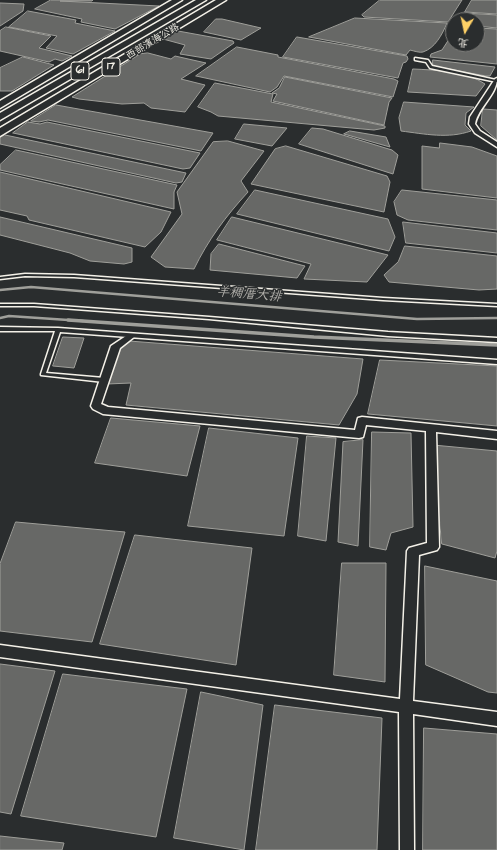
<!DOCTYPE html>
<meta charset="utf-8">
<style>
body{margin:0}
#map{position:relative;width:497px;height:850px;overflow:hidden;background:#2a2d2e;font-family:"Architects Daughter","LXGW WenKai TC",sans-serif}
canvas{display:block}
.north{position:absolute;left:445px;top:12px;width:40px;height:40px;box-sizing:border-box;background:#2a2d2e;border:1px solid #7b7b78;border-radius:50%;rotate:189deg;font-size:11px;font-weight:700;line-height:16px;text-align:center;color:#f4f1e8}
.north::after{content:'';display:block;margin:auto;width:14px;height:18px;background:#ffd166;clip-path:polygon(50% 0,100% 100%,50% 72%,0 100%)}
</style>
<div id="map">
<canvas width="497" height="850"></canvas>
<div class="north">北</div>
</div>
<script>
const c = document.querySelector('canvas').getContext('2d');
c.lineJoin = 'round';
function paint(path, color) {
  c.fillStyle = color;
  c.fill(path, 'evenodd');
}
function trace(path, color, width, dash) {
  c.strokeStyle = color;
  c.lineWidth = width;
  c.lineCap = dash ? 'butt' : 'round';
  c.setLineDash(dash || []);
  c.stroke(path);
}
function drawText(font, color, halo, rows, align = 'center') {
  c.font = font + ' "Architects Daughter","LXGW WenKai TC",sans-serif';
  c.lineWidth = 3;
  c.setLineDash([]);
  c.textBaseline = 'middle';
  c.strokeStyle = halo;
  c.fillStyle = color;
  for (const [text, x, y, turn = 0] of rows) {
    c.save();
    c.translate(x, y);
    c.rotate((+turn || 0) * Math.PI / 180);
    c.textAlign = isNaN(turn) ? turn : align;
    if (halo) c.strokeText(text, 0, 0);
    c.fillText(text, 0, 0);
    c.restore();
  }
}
const water = new Path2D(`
 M51,0H93L92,1H60L159,6L115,29L81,22L82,19L35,9Z
 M380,0H462L448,22L364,17L362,15Z
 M472,0H497V14L465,12Z
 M0,3L24,4L23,11L0,26Z
 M28,11L76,20L75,23L115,31L73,54L46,48L57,36L9,27Z
 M464,13L497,15V28L477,26V20H460Z
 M355,18L447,23C442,35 435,48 423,52C420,53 414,51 410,50L406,55L309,37Z
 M216,19H222L261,28L241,40L204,32Z
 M6,27L51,36L39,48L72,56L62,61L55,59L49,62L0,51V31Z
 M477,28L497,29V64L430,57L431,54L442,50L453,33V44H477Z
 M178,31L233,41L234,43L211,59L180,54L185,45L163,39Z
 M297,37L407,56L408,59L406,62L403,63L398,78L283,57Z
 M237,47L278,55V57L394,79L398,81L393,97L284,76L277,87L270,92L196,76Z
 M148,53L171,59L175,56L206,63L181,79L205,85L185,112L151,108L144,103L122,104L79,99L72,97L140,54Z
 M23,57L54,65L12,91H0V68Z
 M433,60L495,67L490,76H486L433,66Z
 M413,69C434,70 467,71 485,84L476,96L408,92Z
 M285,77L392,98L389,102L384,125L273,101L277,94L272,93L279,88Z
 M215,83L273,94L271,102L385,126V128L374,130L218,116L211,112L198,107Z
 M404,102L474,107L466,113L465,125L471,131C448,139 425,134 401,131L399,118Z
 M56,105L213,133L201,151L48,120L39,122L31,121Z
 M483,109L497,110V140L481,126Z
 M28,122L40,124L47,122L200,153L190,168L183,169L13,133Z
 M244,124L287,128L272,146L235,139Z
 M312,128L323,129L392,150L398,155L393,174L299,144Z
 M350,131L386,137L390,147L344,134Z
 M5,135L186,173L182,182L176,183L0,144V138Z
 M228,141L264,151L241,181L248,192C226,216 208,240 194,269L165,267L151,257L182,214L177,192L213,142Z
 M440,143L472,147L497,156V198L422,189V146L439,148Z
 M286,146L387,176L390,182L384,212L251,184L275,149Z
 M16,150L177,185L174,192V209L0,170V165Z
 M0,172L171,212L161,232L145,247L29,220L27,216L0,210Z
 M255,190L388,219L395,237L389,251L237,214Z
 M402,190L497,200V230L408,220L397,215L394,202Z
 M0,217L132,248V262L124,264L90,261L70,253L0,235Z
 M232,217L388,255L367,282L304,279L311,264L217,240Z
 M403,222L497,233V253L406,243Z
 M219,244L305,266L297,278L210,270L211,254Z
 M405,246L497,256V289L479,290L389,282L384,275L398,262Z
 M63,337L84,338L74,368L53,366Z
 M129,341L363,359L357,394L339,425L126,405L131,383L107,384L118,347Z
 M380,360L497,366V426L368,414Z
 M111,418L200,426L187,476L95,463Z
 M209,428L298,438L284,536L188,526Z
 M372,432L411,433L413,527L391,533L386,550L370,547Z
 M307,436L336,438L326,541L298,536Z
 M363,440L358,546L338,542L343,442Z
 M433,445L497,451V551L495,558L442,544Z
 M16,522L125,532L92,642L0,631V564Z
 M135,535L252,548L236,665L100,644Z
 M342,563H386L385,682L334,675Z
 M425,566L497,581V693L488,692L426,665Z
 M0,664L55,671L11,814L0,812Z
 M63,674L187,689L156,837L21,816Z
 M201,692L263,705L244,850L174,838Z
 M275,705L382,718L377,850H256Z
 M424,728L497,734V850H423Z
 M0,836L64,843L62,850H0Z`);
paint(water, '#676866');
trace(water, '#9f9f9a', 1);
trace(new Path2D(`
 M0,290L31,287L417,319L497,318
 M0,318L9,316L83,321`), '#9f9f9a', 2.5);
trace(new Path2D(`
 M68,320L314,337L497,345`), '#9f9f9a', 3.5);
const service = new Path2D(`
 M415,58L428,60L432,66L496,80H497V82L430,68L426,62L415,60Z
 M25,274L74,275L383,298L497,304V306L383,300L74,277L25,276L0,279V277Z
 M0,304H34L209,317L388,332L497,338V342L388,336L209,319L34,306H0Z
 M0,327L58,328L497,360V364L60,332L46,373L104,378L106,380L104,382L41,375V374L55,331H0Z`);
const minor = new Path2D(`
 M497,78C497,95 478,107 475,124L480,131L497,142V147L475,133L469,124L470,117L495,79Z
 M129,334L134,337L120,348L101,404L108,407L355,430L358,418L362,417L497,431V439L436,432L439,547L437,550L419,555L413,701L497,712V726L413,714L414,850H400L399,712L0,657V645L400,699L407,551L409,548L427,543L426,431L366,425L363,437L359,438L103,414L93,409L91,406L111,346Z`);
const primary = new Path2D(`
 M172,0H182L0,108V101Z
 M216,0H226L0,136V128Z`);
const trunk = new Path2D(`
 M196,0H206L0,120V113Z`);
trace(service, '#f4f1e8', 3);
trace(minor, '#f4f1e8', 3);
trace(primary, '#f4f1e8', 3);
trace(trunk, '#f4f1e8', 3);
paint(service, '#2a2d2e');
paint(minor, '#2a2d2e');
paint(primary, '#2a2d2e');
paint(trunk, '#2a2d2e');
drawText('10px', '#f4f1e8', '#2a2d2e', [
 ["西部濱海公路",153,42,-31]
]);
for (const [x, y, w] of [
 [111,67,18],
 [80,71,18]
]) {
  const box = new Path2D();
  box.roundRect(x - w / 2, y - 9, w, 18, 3);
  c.fillStyle = '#2a2d2e';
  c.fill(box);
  trace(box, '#f4f1e8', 1);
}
drawText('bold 11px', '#f4f1e8', null, [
 ["17",111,67],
 ["61",80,71]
]);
drawText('italic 13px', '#b5b3ae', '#2a2d2e', [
 ["羊稠厝大排",249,295,5]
]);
</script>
